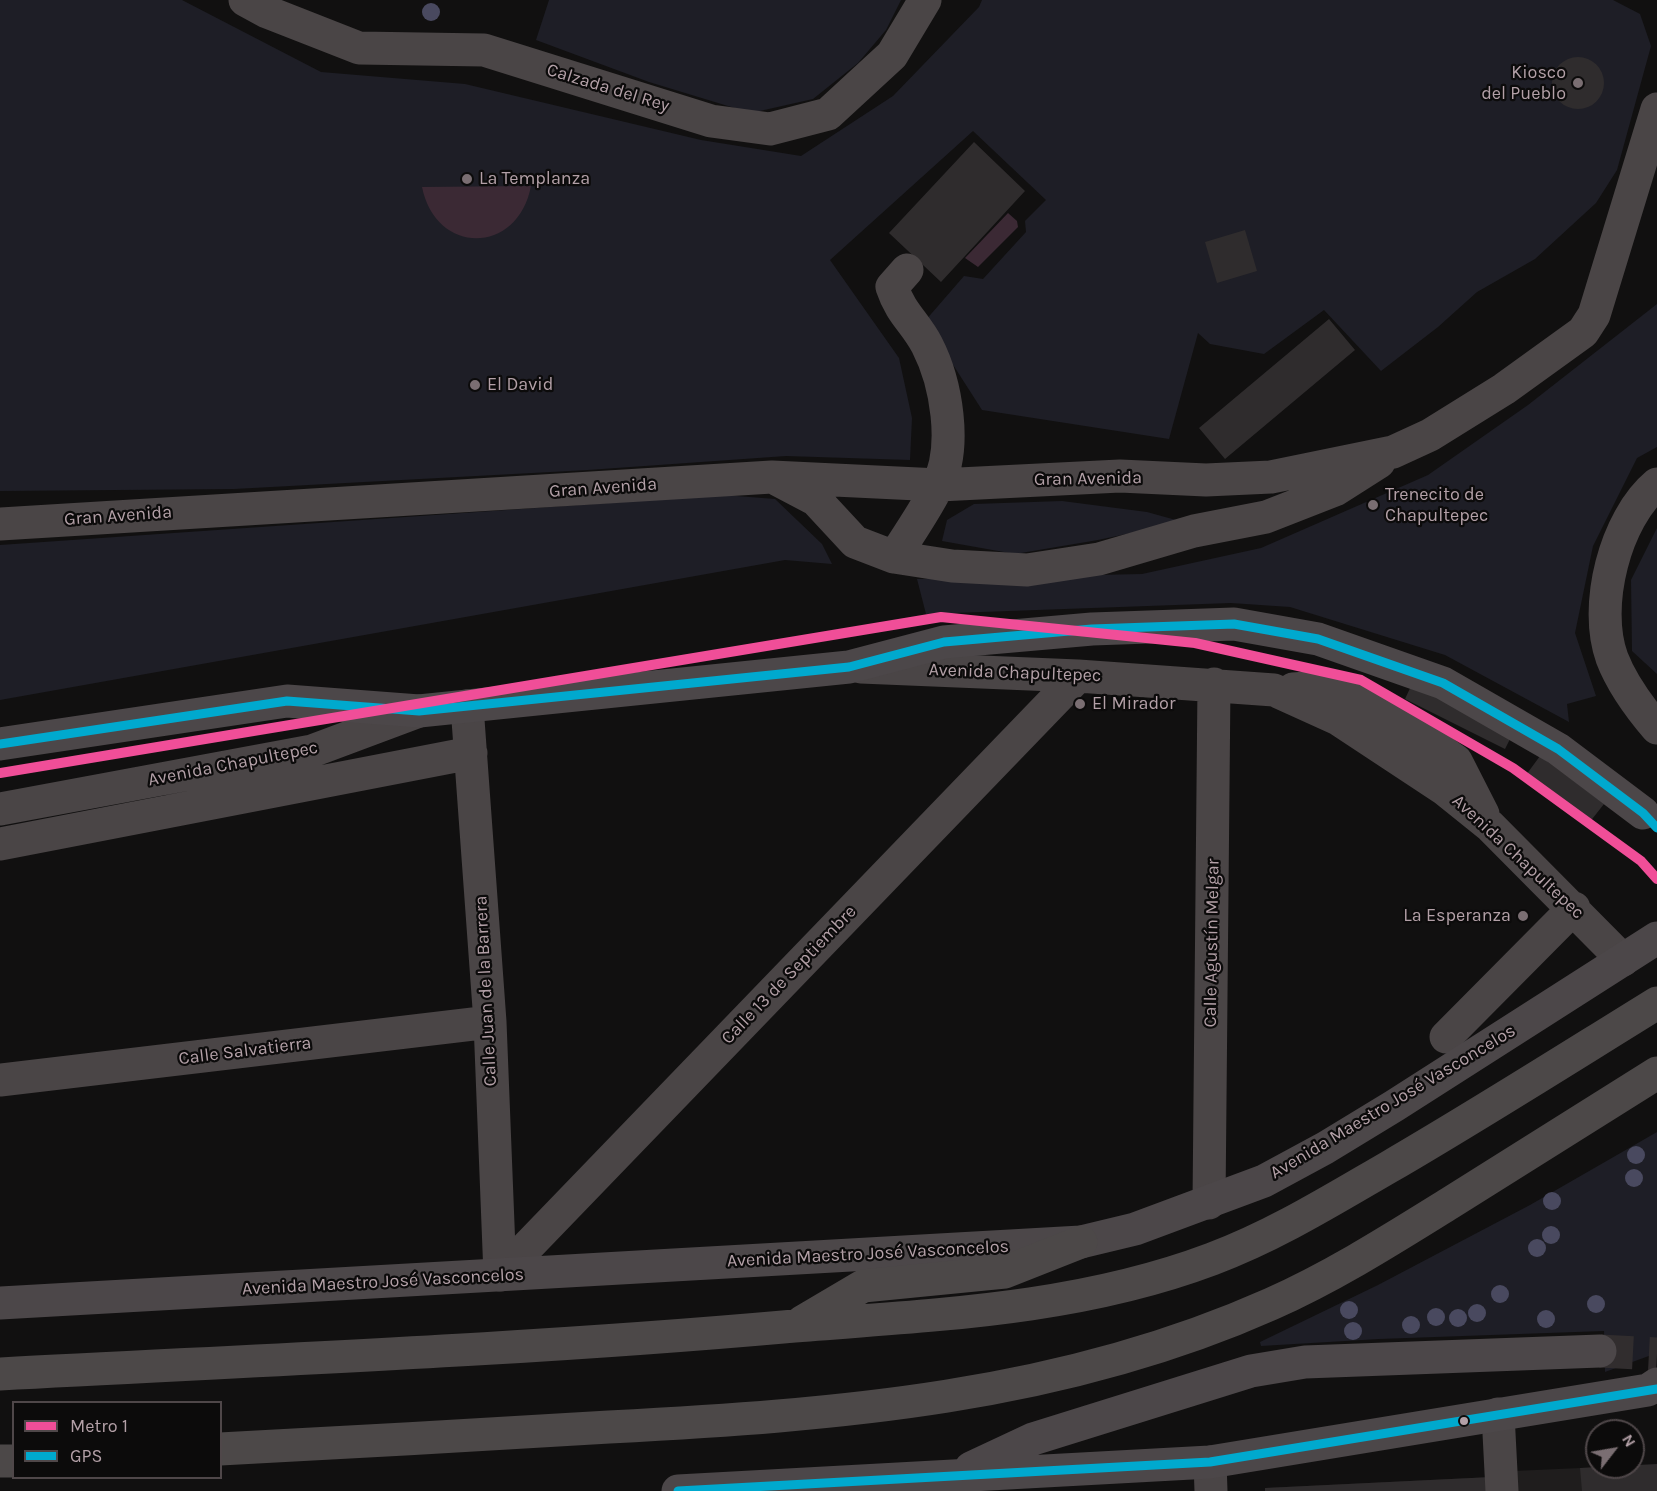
<!DOCTYPE html>
<meta charset="utf-8">
<style>
body{margin:0}
#map{position:relative;width:1657px;height:1491px;overflow:hidden;background:#111010;font-family:Karla,sans-serif}
canvas{display:block}
.legend{position:absolute;left:12px;top:1401px;width:210px;height:78px;box-sizing:border-box;background:#0c0b0b;border:2px solid #4f4749;margin:0;padding:8px 10px;list-style:none;font-size:18px;color:#b3a0a7}
.legend li{display:flex;align-items:center;gap:12px;height:30px}
.legend b{width:30px;border:2px solid #4f4749}
.north{position:absolute;left:1585px;top:1419px;width:60px;height:60px;box-sizing:border-box;background:#0c0b0b;border:2px solid #4f4749;border-radius:50%;rotate:59deg;font-size:16px;font-weight:700;line-height:24px;text-align:center;color:#b3a0a7}
.north::after{content:'';display:block;margin:auto;width:21px;height:27px;background:#7a6e72;clip-path:polygon(50% 0,100% 100%,50% 72%,0 100%)}
</style>
<div id="map">
<canvas width="1657" height="1491"></canvas>
<ul class="legend">
<li><b style="height:8px;background:#f04e98"></b>Metro 1</li>
<li><b style="height:8px;background:#00a9ce"></b>GPS</li>
</ul>
<div class="north">N</div>
</div>
<script>
const c = document.querySelector('canvas').getContext('2d');
c.lineJoin = 'round';
function paint(path, color) {
  c.fillStyle = color;
  c.fill(path, 'evenodd');
}
function trace(path, color, width, dash) {
  c.strokeStyle = color;
  c.lineWidth = width;
  c.lineCap = dash ? 'butt' : 'round';
  c.setLineDash(dash || []);
  c.stroke(path);
}
function drawText(font, color, halo, rows, align = 'center') {
  c.font = font + ' Karla,sans-serif';
  c.lineWidth = 4.5;
  c.setLineDash([]);
  c.textBaseline = 'middle';
  c.strokeStyle = halo;
  c.fillStyle = color;
  for (const [text, x, y, turn = 0] of rows) {
    c.save();
    c.translate(x, y);
    c.rotate((+turn || 0) * Math.PI / 180);
    c.textAlign = isNaN(turn) ? turn : align;
    if (halo) c.strokeText(text, 0, 0);
    c.fillText(text, 0, 0);
    c.restore();
  }
}
paint(new Path2D(`
 M1603,1467L1657,1491H1265V1488L1492,1477L1491,1472Z`), '#1f1d1d');
paint(new Path2D(`
 M0,0H182L321,72L465,84L701,140L801,156L893,96L979,7L982,0H1613L1640,14L1651,46L1617,170L1596,203L1535,259L1477,292L1438,327L1381,371L1324,310L1264,354L1210,344L1198,333L1169,439L982,410L925,321L964,276L983,279L1026,232L1025,221L1046,200L973,131L830,260L899,358L912,418L910,460L786,456L588,470L234,489L0,491Z
 M549,0H901L886,30L858,63L813,99L751,113L649,82L536,40Z
 M1657,304V447L1637,458L1593,546L1575,633L1596,696L1567,704L1569,722L1445,655L1290,607L1231,603L926,614L917,579L1142,574L1261,548L1428,475L1528,405Z
 M724,495L775,499L822,544L832,564L785,560L0,700V545Z
 M1062,501L1147,512L1183,522L1098,540L1015,554L942,541L947,520L974,504Z
 M1657,528V674L1632,651L1631,580Z
 M1657,1132V1353L1605,1372L1604,1331L1379,1339L1261,1346L1260,1342L1378,1285L1530,1205Z`), '#1e1e26');
paint(new Path2D(`
 M531,186C518,255 436,256 422,187Z
 M1008,213L1017,221L1018,227L978,267L965,258Z`), '#3b2934');
paint(new Path2D(`
 M1552 83a26 26 0 1 1 52 0a26 26 0 1 1-52 0Z
 M974,142L1025,191L941,282L889,233Z
 M1245,230L1257,271L1217,283L1205,242Z
 M1329,319L1355,350L1225,459L1199,428Z
 M1412,684L1512,735L1505,749L1405,699Z
 M1540,756L1604,804L1589,823L1526,775Z
 M1657,1464V1491H1582L1580,1468Z
 M1492,1477L1493,1491H1265V1488Z`), '#2f2c2d');
trace(new Path2D(`
 M1600,1351L1657,1354`), '#312d2e', 33, [33, 16]);
trace(new Path2D(`
 M245,0L267,12L359,48L484,50L711,121L770,129L828,114L892,55L925,0
 M778,480L816,500L855,542L894,557L952,566L1027,570L1099,559L1194,531L1266,517L1335,490L1379,462
 M1657,484C1615,519 1593,606 1612,658C1622,684 1639,707 1657,728
 M0,524L772,477L939,485L1120,476L1206,480L1271,477L1393,452L1430,435L1504,389L1583,332L1594,315L1657,109
 M894,557C909,534 925,511 937,487C958,447 946,382 927,345C915,322 901,314 892,287L907,270
 M861,667L1078,676L1274,690L1338,719L1444,789L1490,826L1623,960
 M1293,689L1321,687L1387,712L1456,761L1483,814
 M467,706L490,1022L500,1275
 M0,809L312,751L419,711
 M0,844L471,753
 M1446,1037L1574,908
 M0,1080L490,1022
 M1209,1203L1214,684
 M500,1275L1078,676
 M1498,1414L1502,1491
 M1210,1462L1211,1491`), '#4a4546', 33);
trace(new Path2D(`
 M0,744L287,701L419,711L849,667L944,642L1092,629L1234,624L1318,639L1443,683L1558,749L1643,813
 M0,1303L1081,1242L1135,1229L1264,1181L1325,1148L1394,1106L1657,938
 M971,1468L1033,1439L1251,1371L1305,1362L1600,1351
 M678,1491L1210,1462L1648,1390L1657,1384`), '#4c4749', 33);
trace(new Path2D(`
 M802,1322L863,1286L1005,1272L1081,1242
 M0,1374C261,1360 523,1350 783,1327C928,1315 1074,1311 1212,1259C1274,1236 1332,1200 1389,1167C1480,1114 1568,1058 1657,1003
 M220,1449C350,1442 479,1435 609,1427C836,1415 1060,1398 1271,1304C1334,1276 1392,1239 1450,1203C1519,1160 1588,1117 1657,1073
 M0,1461H14`), '#4c4848', 33);
trace(new Path2D(`
 M0,744L287,701L419,711L849,667L944,642L1092,629L1234,624L1318,639L1443,683L1558,749L1643,813L1657,828
 M678,1491L1210,1462L1657,1389`), '#00a9ce', 9);
trace(new Path2D(`
 M0,773L941,617L1195,643L1361,680L1513,768L1641,861L1657,879`), '#f04e98', 10);
c.fillStyle = '#49495f';
for (const [x, y] of [
 [431,12],
 [1636,1155],
 [1634,1178],
 [1552,1201],
 [1551,1235],
 [1537,1248],
 [1500,1294],
 [1596,1304],
 [1349,1310],
 [1477,1313],
 [1436,1317],
 [1458,1318],
 [1546,1319],
 [1411,1325],
 [1353,1331]
]) {
  c.beginPath();
  c.arc(x, y, 9, 0, 2 * Math.PI);
  c.fill();
}
for (const [x, y, r, color] of [
 [1578,83,6,"#7a6e72"],
 [467,179,6,"#7a6e72"],
 [475,385,6,"#7a6e72"],
 [1373,505,6,"#7a6e72"],
 [1080,704,6,"#7a6e72"],
 [1523,916,6,"#7a6e72"],
 [1464,1421,5,"#b3a0a7"]
]) {
  const dot = new Path2D();
  dot.arc(x, y, r, 0, 2 * Math.PI);
  c.fillStyle = color;
  c.fill(dot);
  trace(dot, '#0c0b0b', 2);
}
drawText('18px', '#b3a0a7', '#0c0b0b', [
 ["Kiosco",1566,73,"right"],
 ["del Pueblo",1566,94,"right"],
 ["La Templanza",479,179],
 ["El David",487,385],
 ["Trenecito de",1385,495],
 ["Chapultepec",1385,516],
 ["El Mirador",1092,704],
 ["La Esperanza",1511,916,"right"]
], 'left');
drawText('18px', '#b3a0a7', '#0c0b0b', [
 ["Calzada del Rey",608,88,17],
 ["Gran Avenida",1088,479,-1],
 ["Gran Avenida",603,488,-4],
 ["Gran Avenida",118,516,-4],
 ["Avenida Chapultepec",1015,673,2],
 ["Avenida Chapultepec",233,764,-11],
 ["Avenida Chapultepec",1518,857,43],
 ["Calle Agustín Melgar",1212,943,-89],
 ["Calle 13 de Septiembre",789,975,-46],
 ["Calle Juan de la Barrera",486,991,-93],
 ["Calle Salvatierra",245,1051,-7],
 ["Avenida Maestro José Vasconcelos",1393,1102,-31],
 ["Avenida Maestro José Vasconcelos",868,1254,-3],
 ["Avenida Maestro José Vasconcelos",383,1282,-3]
]);
</script>
